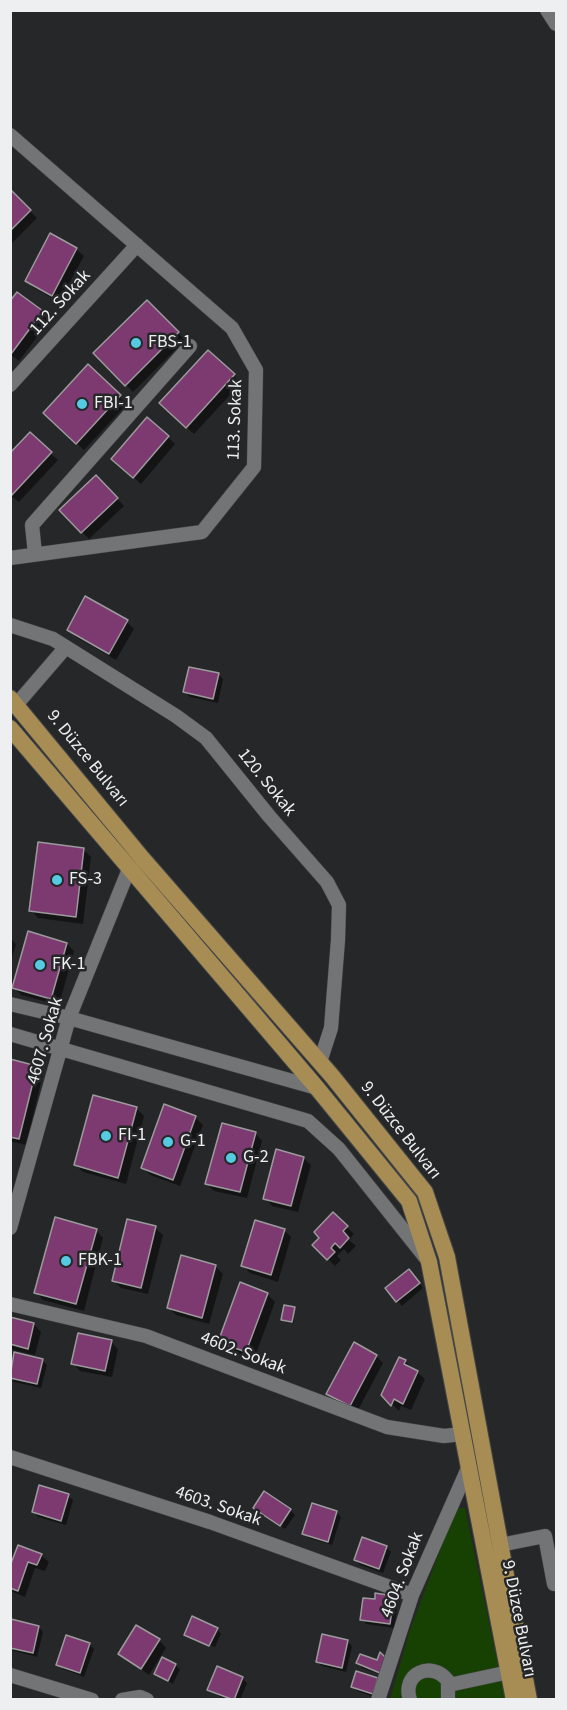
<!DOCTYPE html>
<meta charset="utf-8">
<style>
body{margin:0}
#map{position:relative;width:567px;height:1710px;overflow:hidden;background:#262729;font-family:"Source Sans 3",sans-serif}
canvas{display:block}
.frame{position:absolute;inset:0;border:12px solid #eeeff0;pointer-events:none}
</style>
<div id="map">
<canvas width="567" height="1710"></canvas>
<div class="frame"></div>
</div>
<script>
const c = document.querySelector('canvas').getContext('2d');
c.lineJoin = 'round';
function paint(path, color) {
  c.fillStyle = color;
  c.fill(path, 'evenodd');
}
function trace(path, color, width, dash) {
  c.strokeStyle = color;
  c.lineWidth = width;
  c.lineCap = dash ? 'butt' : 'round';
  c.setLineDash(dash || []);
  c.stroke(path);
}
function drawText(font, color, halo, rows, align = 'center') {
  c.font = font + ' "Source Sans 3",sans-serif';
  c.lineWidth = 5;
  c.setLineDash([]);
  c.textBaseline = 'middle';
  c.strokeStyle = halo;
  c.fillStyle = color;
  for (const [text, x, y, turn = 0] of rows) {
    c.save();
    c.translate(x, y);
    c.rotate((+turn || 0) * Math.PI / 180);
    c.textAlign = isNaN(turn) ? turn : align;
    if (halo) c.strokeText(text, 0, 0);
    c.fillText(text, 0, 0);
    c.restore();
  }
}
paint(new Path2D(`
 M456,1508H465L505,1699L390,1700L410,1630Z`), '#174102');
paint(new Path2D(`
 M10,191L37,218L10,245Z
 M51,235L76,249L84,256L59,302L34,288L26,281Z
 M18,294L50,320L19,361L10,354V304Z
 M147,302L185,340L133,392L95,353Z
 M208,352L241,383L194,434L168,411Z
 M88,367L127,404L84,450L45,413Z
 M30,434L58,460L19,502L10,495V455Z
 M168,437L175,444L141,484L121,466Z
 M96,477L124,506L89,539L61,510Z
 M127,622L134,629L116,660L76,637L68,629Z
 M219,675L223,679L218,703L190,697L185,692Z
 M84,850L91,857L83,924L38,918L31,910Z
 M10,938L16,944L10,964Z
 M67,944L74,951L59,1005L21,995L14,987Z
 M10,1061L36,1067L43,1074L26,1145L10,1141Z
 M136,1108L144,1116L126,1184L83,1172L76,1165Z
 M195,1117L203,1125L180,1186L150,1175L142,1167Z
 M255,1133L262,1141L247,1198L214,1191L207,1184Z
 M303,1158L311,1165L298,1212L272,1206L265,1198Z
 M333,1214L354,1234L349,1240L356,1246L348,1254L344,1249L337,1256L341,1260L335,1266L314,1245L321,1238Z
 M155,1228L163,1235L148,1294L121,1288L113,1280Z
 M96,1230L103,1238L84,1311L43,1300L36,1292Z
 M284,1230L291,1237L278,1282L250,1273L243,1266Z
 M215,1266L223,1274L209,1324L176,1315L169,1308Z
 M413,1275L423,1288L402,1306L387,1288Z
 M267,1294L275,1302L254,1359L227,1349L219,1341Z
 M294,1308V1323L285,1322L283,1320Z
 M10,1318L34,1324L41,1332L35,1355L10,1349Z
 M111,1342L118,1349L112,1377L80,1371L73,1363Z
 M15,1354L42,1360L47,1365L41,1388L14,1382L10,1378Z
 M376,1356L383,1363L357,1412L335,1401L328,1393Z
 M405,1361L425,1379L411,1410L401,1406L399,1411L383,1395Z
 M68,1496L73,1500L66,1525L38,1517L33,1512Z
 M255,1508L290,1510L295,1515L285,1529Z
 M336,1512L341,1517L332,1545L309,1538L304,1534Z
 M386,1547L391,1552L383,1573L360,1565L356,1560Z
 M41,1555L49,1562L45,1571L35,1568L25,1597L13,1592L10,1589V1571Z
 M393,1597L398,1602L394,1628L366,1624L362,1619L376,1601Z
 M13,1621L39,1627L43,1632L37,1657L10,1650Z
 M217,1629L221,1634L215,1647L186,1635Z
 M159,1640L166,1648L149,1675L120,1654Z
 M347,1641L352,1646L346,1672L322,1666L317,1662Z
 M89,1644L94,1649L84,1677L63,1669L58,1664Z
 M360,1656L385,1676L362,1668L358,1663Z
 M175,1665L180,1669L173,1684L156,1674Z
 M242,1678L247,1683L240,1700H226L209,1690Z
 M377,1679L382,1684L377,1698L357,1691L353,1687Z`), '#0007');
const building = new Path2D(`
 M10,189L31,210L10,231Z
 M50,233L77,248L52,296L25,281Z
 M17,292L43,311L11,354L10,301Z
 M147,300L179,332L125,386L93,353Z
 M208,350L235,374L186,428L159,403Z
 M88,364L121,395L76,444L43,413Z
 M147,417L169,436L133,478L111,459Z
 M30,432L52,452L11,496L10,453Z
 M96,475L118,498L81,533L59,510Z
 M85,596L128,620L109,654L67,630Z
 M189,667L219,673L213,699L183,692Z
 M38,842L84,848L76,917L29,911Z
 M28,931L67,943L51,999L12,988Z
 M10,1059L37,1066L19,1139L10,1137Z
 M93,1095L137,1107L118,1178L74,1165Z
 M164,1104L196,1116L173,1180L141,1168Z
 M222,1123L256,1132L240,1192L205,1184Z
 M276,1149L304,1157L291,1206L263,1199Z
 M333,1212L348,1226L343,1231L349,1238L340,1248L335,1243L331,1248L335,1252L327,1260L312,1245L319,1238L314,1232Z
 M55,1217L97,1229L76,1304L34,1293Z
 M127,1219L156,1226L141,1288L112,1281Z
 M255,1220L285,1229L271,1275L241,1266Z
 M181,1255L216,1265L202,1318L167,1308Z
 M409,1269L420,1283L396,1302L385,1288Z
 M240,1282L268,1293L246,1352L218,1342Z
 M284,1305L295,1307L292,1322L281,1320Z
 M10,1317L34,1323L28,1349L10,1344Z
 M78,1333L112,1340L105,1371L71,1364Z
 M354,1342L377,1355L350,1406L326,1394Z
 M14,1352L43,1359L37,1384L10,1378Z
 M399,1357L406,1360L404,1364L418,1371L403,1404L394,1399L391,1406L381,1395Z
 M39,1485L69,1494L61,1521L32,1512Z
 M264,1491L291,1509L280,1526L253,1508Z
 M312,1503L337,1511L328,1542L302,1534Z
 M362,1537L387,1546L379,1569L354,1560Z
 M18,1545L42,1554L37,1565L28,1562L18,1591L10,1588V1566Z
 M375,1593L394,1596L390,1624L360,1620L363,1598L375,1599Z
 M192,1616L218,1628L209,1646L184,1635Z
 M11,1619L39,1626L33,1653L10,1648Z
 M136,1625L160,1639L141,1669L118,1654Z
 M322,1634L348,1640L342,1668L316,1662Z
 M66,1635L90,1643L80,1673L56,1665Z
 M380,1652L386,1658L380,1673L356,1663L360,1654L377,1660Z
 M162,1657L176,1664L168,1681L154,1674Z
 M217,1666L243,1677L234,1700L207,1690Z
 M356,1671L378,1678L373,1694L351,1687Z`);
paint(building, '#7c3a71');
trace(building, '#9c9a9c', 1.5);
const minor = new Path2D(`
 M547,10L556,24
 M10,135L232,328L256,370L254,467L202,532L10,558
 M10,385L137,245
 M35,554L32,525L190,346
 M10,625L53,639L176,716L206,738L269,816L327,882L339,905L338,940L331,1028L320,1062
 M16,705L66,647
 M10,1004L69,1018L317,1088
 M10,1034L308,1121L339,1149L425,1257
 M10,1228L69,1018L129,869
 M10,1304L146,1336L387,1427L444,1436L462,1434
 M10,1457L210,1522L412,1595
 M500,1545L545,1536L554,1584
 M10,1675L92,1700
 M449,1685L509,1672
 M122,1700L140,1697L147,1700
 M378,1700L412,1595L469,1466
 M410,1700C401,1673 432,1660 448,1681V1700`);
const major = new Path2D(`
 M10,698L142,858L332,1076L425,1192L447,1257L529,1700
 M10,728L317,1088L409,1201L429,1262L514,1700`);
trace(minor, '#454647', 15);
trace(major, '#454647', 18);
trace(minor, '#737476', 14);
trace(major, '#a78d54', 16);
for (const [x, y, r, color] of [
 [136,343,6,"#55cae0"],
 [82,404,6,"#55cae0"],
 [57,880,6,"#55cae0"],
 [40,965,6,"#55cae0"],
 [106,1136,6,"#55cae0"],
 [168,1142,6,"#55cae0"],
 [231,1158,6,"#55cae0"],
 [66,1261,6,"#55cae0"]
]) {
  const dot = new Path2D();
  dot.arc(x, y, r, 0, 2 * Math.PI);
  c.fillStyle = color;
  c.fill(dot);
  trace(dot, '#262729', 2);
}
drawText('18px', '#eeeff0', '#262729', [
 ["112. Sokak",61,303,-48],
 ["113. Sokak",236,420,-88],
 ["9. Düzce Bulvarı",87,759,51],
 ["120. Sokak",266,783,51],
 ["4607. Sokak",46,1041,-74],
 ["9. Düzce Bulvarı",400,1131,52],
 ["4602. Sokak",243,1354,21],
 ["4603. Sokak",218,1507,19],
 ["4604. Sokak",403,1575,-69],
 ["9. Düzce Bulvarı",518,1619,79]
]);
drawText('18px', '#eeeff0', '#262729', [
 ["FBS-1",148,343],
 ["FBI-1",94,404],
 ["FS-3",69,880],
 ["FK-1",52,965],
 ["FI-1",118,1136],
 ["G-1",180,1142],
 ["G-2",243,1158],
 ["FBK-1",78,1261]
], 'left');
</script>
